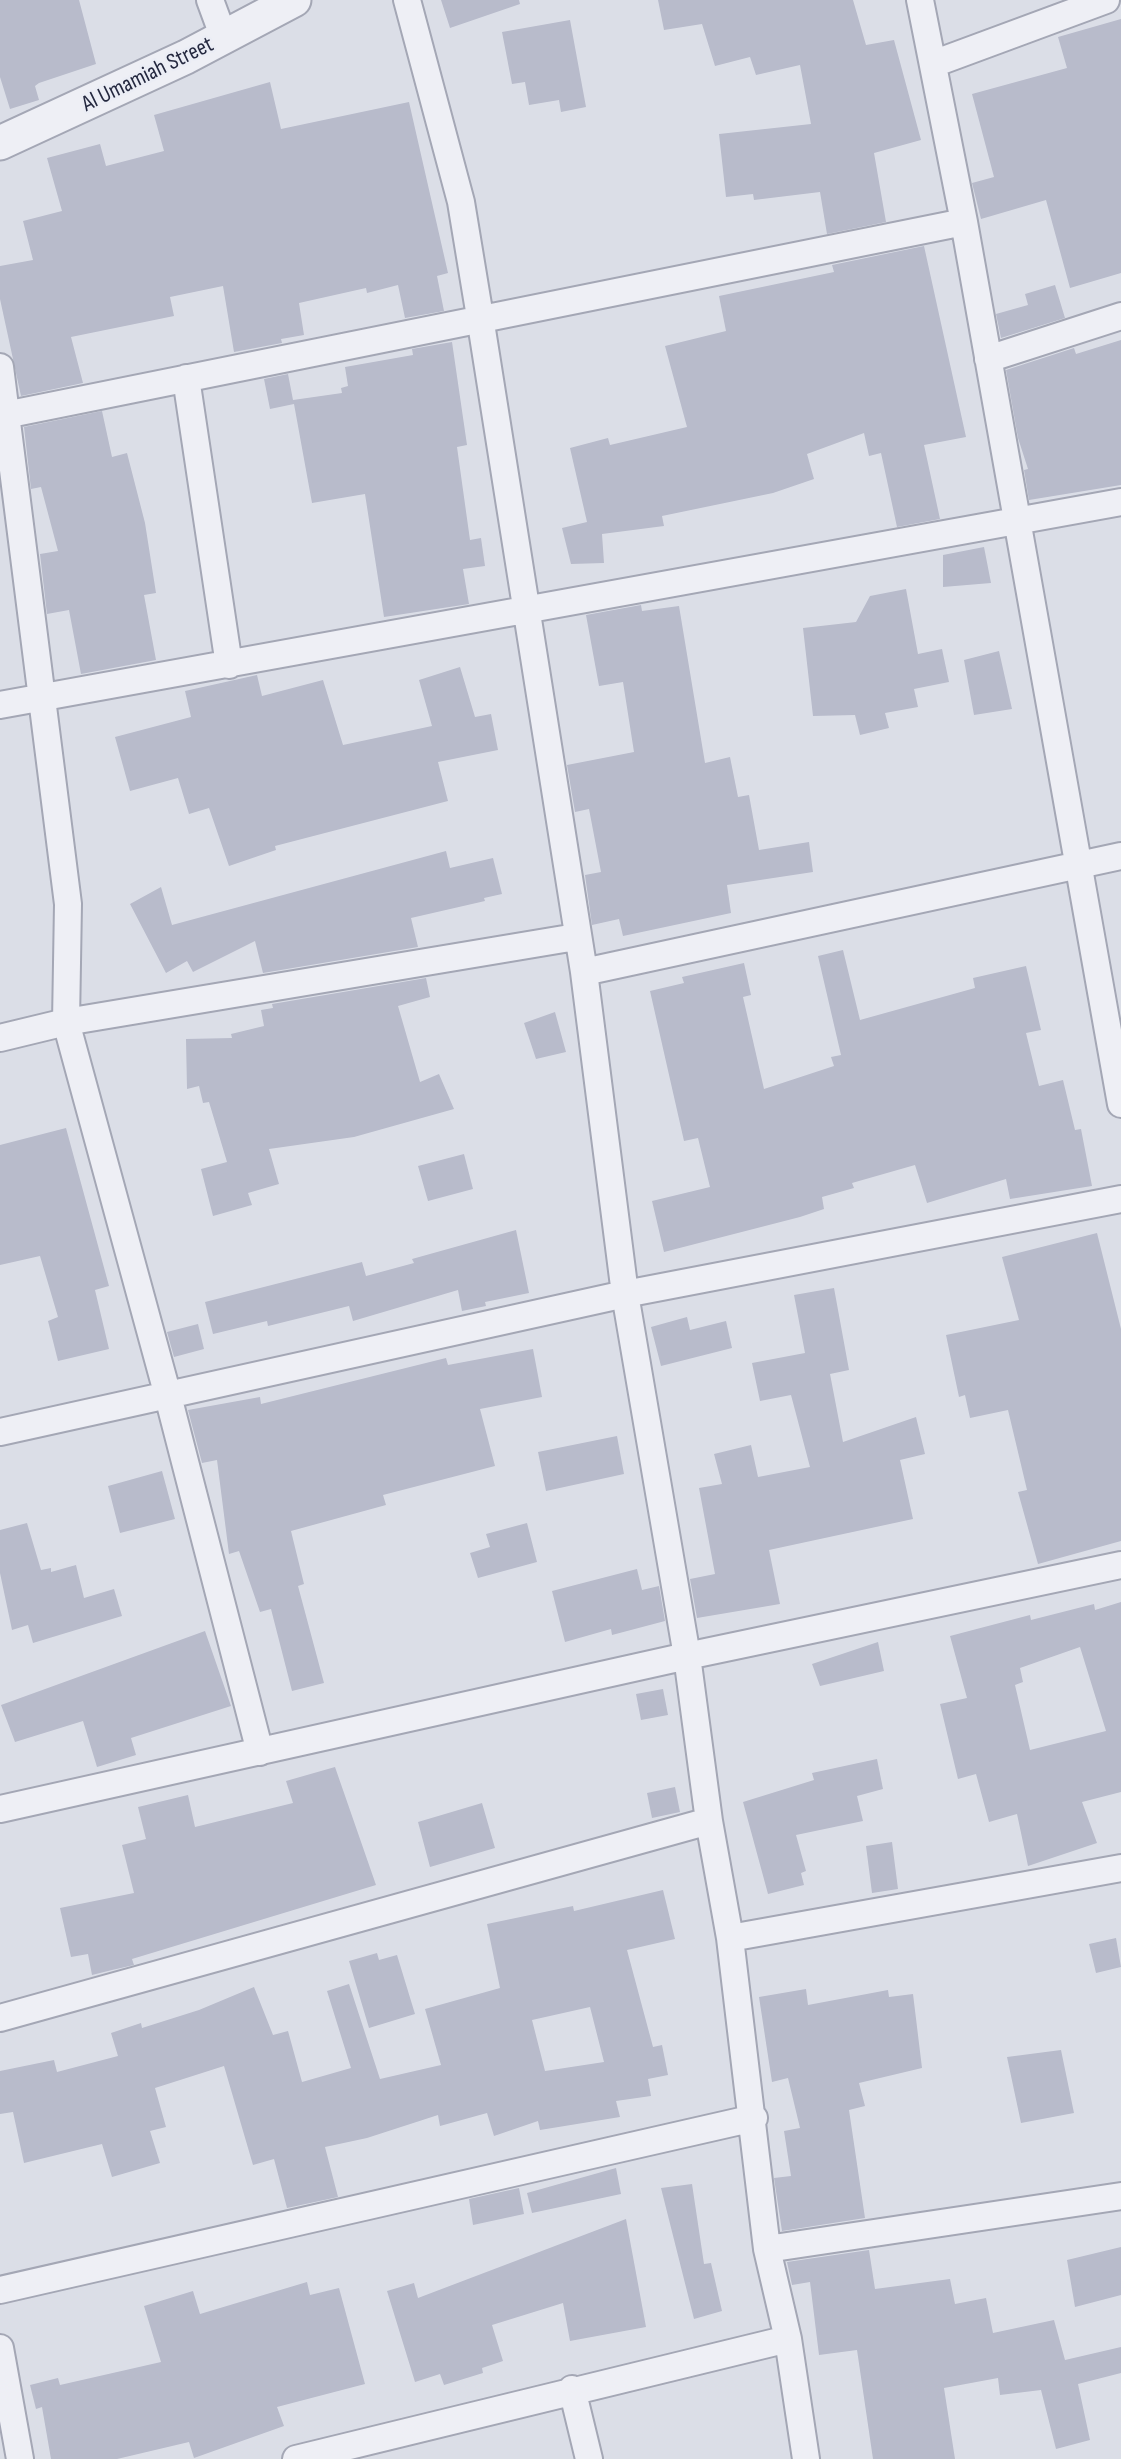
<!DOCTYPE html>
<style>
body{margin:0}
canvas{display:block;background:#dbdee7}
</style>
<canvas width="1121" height="2459"></canvas>
<script>
const c = document.querySelector('canvas').getContext('2d');
c.lineJoin = 'round';
function paint(path, color) {
  c.fillStyle = color;
  c.fill(path, 'evenodd');
}
function trace(path, color, width, dash) {
  c.strokeStyle = color;
  c.lineWidth = width;
  c.lineCap = dash ? 'butt' : 'round';
  c.setLineDash(dash || []);
  c.stroke(path);
}
function drawText(font, color, halo, rows, align = 'center') {
  c.font = font + ' "Sofia Sans Condensed",sans-serif';
  c.lineWidth = 5;
  c.setLineDash([]);
  c.textBaseline = 'middle';
  c.strokeStyle = halo;
  c.fillStyle = color;
  for (const [text, x, y, turn = 0] of rows) {
    c.save();
    c.translate(x, y);
    c.rotate((+turn || 0) * Math.PI / 180);
    c.textAlign = isNaN(turn) ? turn : align;
    if (halo) c.strokeText(text, 0, 0);
    c.fillText(text, 0, 0);
    c.restore();
  }
}
paint(new Path2D(`
 M0,0H79L96,64L39,83L35,86L39,100L10,109L0,77Z
 M441,0H519L520,4L450,28Z
 M658,0H853L866,45L894,40L921,140L874,153L886,222L827,234L820,192L754,200L753,194L726,197L719,134L811,124L800,65L756,75L750,57L715,66L702,24L664,30Z
 M1121,19V273L1070,288L1046,200L981,219L972,183L994,177L972,94L1067,68L1058,37Z
 M570,20L586,107L561,112L559,100L529,105L525,82L512,84L502,32Z
 M270,82L281,129L409,102L448,273L437,276L444,311L405,318L398,285L367,293L366,288L299,303L304,335L281,339L282,343L234,352L223,286L170,297L174,316L71,337L83,383L21,396L0,299V266L33,260L23,221L62,211L47,158L100,144L106,166L164,151L154,115Z
 M924,246L966,437L924,445L940,519L897,527L881,453L869,456L864,433L807,454L814,479L773,493L662,516L664,526L602,534L604,563L571,564L562,528L587,522L570,448L608,438L610,445L687,427L665,346L726,331L719,296L834,272L832,265Z
 M1055,285L1065,318L1001,338L996,314L1028,305L1025,294Z
 M1121,340V485L1029,500L1024,470L1028,469L1018,438L1006,370L1074,348L1076,354Z
 M452,342L467,445L457,447L470,540L481,538L485,566L463,569L469,604L384,617L365,494L312,503L294,404L270,409L264,379L288,374L293,400L342,393L341,388L348,386L345,367L413,355L412,349Z
 M102,411L112,457L127,453L145,523L156,593L144,595L156,660L81,674L69,610L47,614L40,554L58,551L41,487L31,489L24,427Z
 M984,547L991,583L943,587V555Z
 M906,589L918,654L942,649L949,682L914,689L918,707L885,713L889,728L860,735L855,715L813,716L803,628L856,622L870,596Z
 M641,605L642,611L679,606L705,763L730,757L738,797L749,795L759,850L809,842L813,872L727,885L731,913L623,936L619,919L592,925L585,875L601,872L589,809L575,812L567,765L634,752L623,682L599,686L586,615Z
 M999,651L1012,709L974,715L964,660Z
 M460,667L475,717L491,714L498,750L438,762L448,801L275,846L276,850L229,866L209,808L189,814L178,778L130,791L115,737L191,717L185,691L257,675L262,696L323,680L343,745L432,726L419,680Z
 M446,851L450,868L493,858L502,894L484,898L485,901L411,918L418,947L263,973L255,941L193,972L187,961L166,973L130,904L161,887L172,925Z
 M843,950L860,1020L975,988L973,978L1026,966L1041,1030L1026,1033L1039,1086L1063,1080L1075,1130L1081,1129L1092,1186L1010,1199L1006,1179L927,1203L915,1165L852,1183L854,1188L822,1197L824,1209L800,1217L664,1252L652,1201L710,1187L698,1138L684,1141L650,991L684,983L682,977L744,963L751,995L743,997L764,1089L834,1066L831,1057L841,1055L818,956Z
 M426,978L430,997L398,1006L420,1082L439,1074L454,1109L354,1137L269,1149L279,1184L248,1193L252,1205L213,1216L201,1169L227,1162L209,1102L203,1103L199,1086L187,1089L186,1039L232,1038L231,1034L264,1026L261,1010L273,1008L272,1004Z
 M555,1012L566,1052L536,1059L524,1023Z
 M66,1128L109,1286L95,1290L109,1349L58,1361L48,1321L58,1317L40,1256L0,1265V1145Z
 M464,1154L473,1189L428,1201L418,1166Z
 M516,1230L529,1293L485,1302L486,1306L462,1311L458,1290L353,1321L349,1306L268,1326L267,1321L213,1334L205,1302L362,1262L366,1276L414,1263L412,1259Z
 M1097,1233L1121,1329V1541L1038,1564L1018,1492L1027,1490L1008,1410L970,1418L965,1395L959,1397L946,1335L1019,1320L1002,1257Z
 M834,1288L849,1370L830,1374L843,1442L916,1417L925,1454L900,1460L913,1519L769,1550L780,1604L697,1618L690,1579L715,1574L699,1488L722,1484L714,1454L751,1445L758,1477L810,1467L791,1395L760,1401L752,1363L805,1353L794,1295Z
 M687,1317L690,1330L726,1321L732,1348L661,1366L651,1327Z
 M198,1324L204,1349L174,1357L167,1332Z
 M533,1349L542,1397L480,1409L495,1466L383,1495L386,1505L291,1531L304,1584L298,1586L324,1683L292,1691L271,1609L260,1612L239,1551L229,1554L217,1460L202,1463L188,1410L260,1397L261,1404L446,1358L448,1365Z
 M617,1436L624,1474L546,1491L538,1452Z
 M162,1471L175,1519L120,1533L108,1486Z
 M27,1523L41,1570L51,1568V1572L76,1565L84,1598L114,1589L122,1616L33,1643L28,1625L12,1630L0,1573V1530Z
 M527,1523L537,1562L478,1578L470,1553L490,1547L486,1534Z
 M637,1569L642,1590L659,1586L665,1621L612,1635L611,1629L565,1642L552,1591Z
 M1121,1602V1792L1082,1802L1097,1843L1028,1866L1017,1814L989,1822L976,1774L958,1779L940,1704L967,1698L950,1636L1030,1615L1031,1620L1094,1604L1095,1610ZM1080,1647L1106,1731L1030,1750L1015,1685L1023,1682L1020,1668Z
 M205,1631L231,1706L131,1738L136,1755L97,1767L83,1721L15,1742L1,1705Z
 M878,1642L884,1671L820,1686L812,1664Z
 M663,1689L668,1715L641,1720L636,1694Z
 M877,1759L883,1789L857,1796L863,1821L796,1835L806,1871L801,1873L804,1885L768,1894L743,1802L814,1780L812,1773Z
 M335,1767L376,1885L132,1959L134,1965L112,1970L92,1975L88,1954L71,1957L60,1908L134,1893L122,1845L146,1839L138,1807L188,1795L195,1827L293,1803L286,1781Z
 M675,1787L680,1812L652,1818L647,1793Z
 M482,1803L495,1848L430,1867L418,1822Z
 M892,1842L898,1889L872,1893L866,1846Z
 M663,1890L675,1939L627,1950L653,2047L662,2045L668,2075L648,2079L651,2096L616,2101L620,2117L540,2130L538,2121L494,2136L487,2113L440,2126L438,2115L367,2138L325,2147L338,2197L287,2208L274,2159L253,2165L224,2066L155,2088L166,2127L150,2131L160,2163L112,2177L102,2144L24,2163L13,2112L0,2114V2071L54,2060L57,2072L118,2056L111,2033L141,2023L142,2028L199,2010L254,1987L273,2035L288,2031L302,2082L351,2068L327,1991L349,1984L380,2079L441,2065L425,2009L500,1988L487,1924L573,1906L574,1911ZM590,2007L604,2062L545,2071L532,2020Z
 M1116,1938L1121,1967L1096,1973L1089,1944Z
 M377,1953L379,1960L397,1955L415,2014L369,2028L349,1961Z
 M806,1989L808,2005L888,1990L889,1997L913,1994L922,2068L859,2083L865,2106L849,2110L865,2218L782,2231L774,2178L791,2176L784,2131L800,2128L788,2078L772,2082L759,1997Z
 M1061,2050L1074,2113L1021,2123L1007,2057Z
 M616,2168L621,2194L532,2213L527,2193Z
 M692,2184L704,2264L711,2263L722,2311L694,2319L661,2188Z
 M519,2188L524,2214L473,2225L469,2199Z
 M626,2219L646,2327L570,2341L563,2303L492,2325L503,2361L482,2368L483,2373L444,2385L440,2374L415,2382L387,2291L414,2283L418,2298Z
 M1121,2247V2295L1075,2307L1067,2260Z
 M869,2250L875,2289L950,2279L955,2304L986,2298L993,2333L1054,2320L1065,2360L1121,2347V2373L1078,2384L1090,2440L1056,2449L1041,2390L1000,2395L998,2378L944,2388L955,2459H873L857,2350L819,2355L810,2282L792,2285L787,2262Z
 M307,2282L310,2295L339,2288L365,2384L277,2407L284,2426L194,2458L189,2442L117,2459H51L42,2407L36,2409L30,2385L58,2378L60,2385L161,2362L144,2306L193,2291L200,2314Z`), '#b8bbcb');
const minor = new Path2D(`
 M210,0L224,38
 M407,0L461,202L480,317L584,972L625,1294L687,1656L709,1821L730,1938L767,2249L788,2339L806,2459
 M920,0L964,222L1121,1104
 M933,64L1106,0
 M988,359L1121,316
 M0,367L68,904L66,1022L168,1396L260,1752
 M186,378L229,665
 M0,416L964,222
 M0,705L1121,502
 M584,972L1121,856
 M0,1038L66,1022L576,937
 M0,1432L625,1294L1121,1199
 M0,1809L687,1656L1121,1565
 M730,1938L1121,1868
 M0,2018L709,1821
 M767,2249L1121,2196
 M0,2290L754,2118
 M0,2348L20,2459
 M572,2389L589,2459
 M296,2459L788,2339`);
const tertiary = new Path2D(`
 M0,143L186,57L294,0`);
trace(minor, '#a4a7b5', 30);
trace(tertiary, '#a4a7b5', 37);
trace(minor, '#eeeff5', 26);
trace(tertiary, '#eeeff5', 33);
drawText('23px', '#24283f', '#ebedf5', [
 ["Al Umamiah Street",148,75,-26]
]);
</script>
